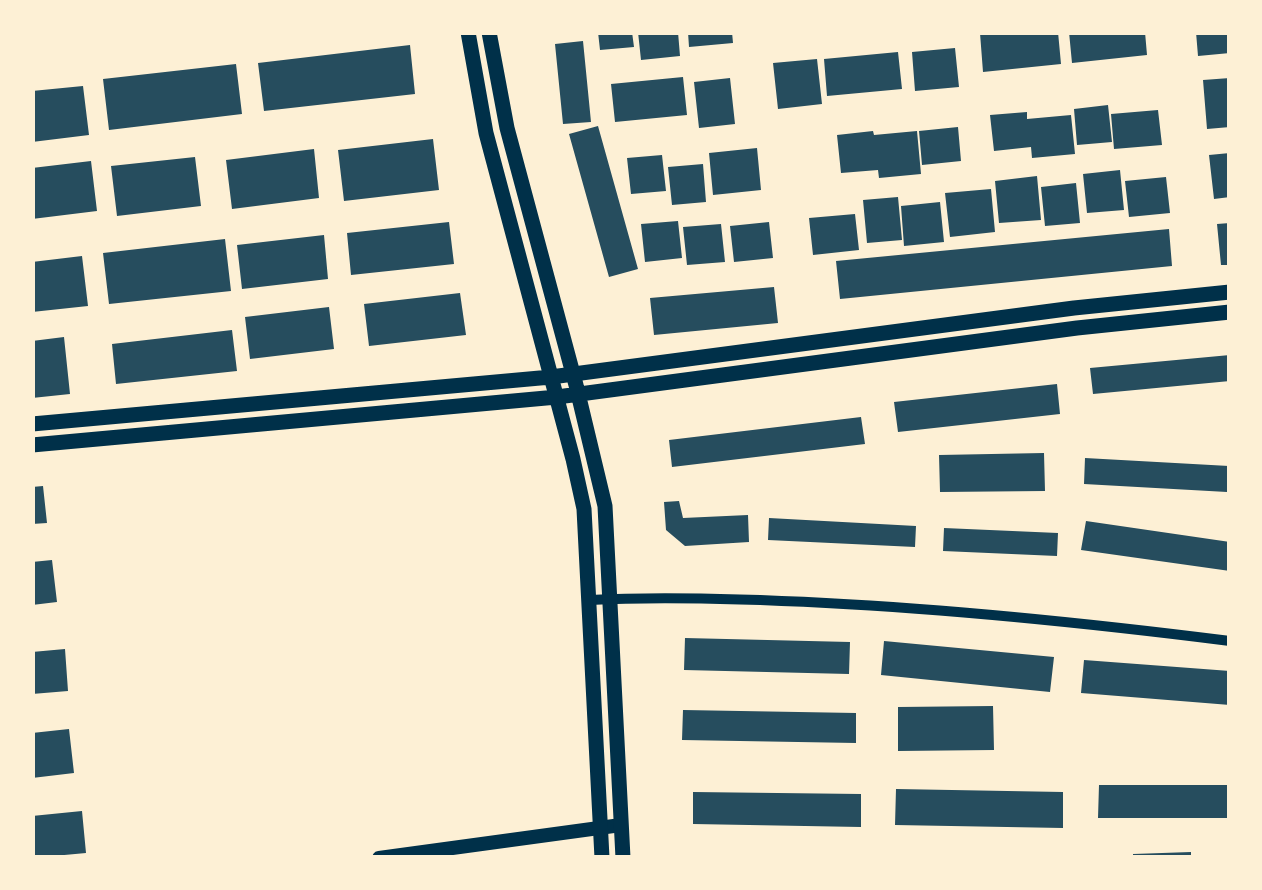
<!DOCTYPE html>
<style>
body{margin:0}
#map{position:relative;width:1262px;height:890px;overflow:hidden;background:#fdf0d5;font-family:"DejaVu Sans",sans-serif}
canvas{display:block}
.frame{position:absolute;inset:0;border:35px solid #fdf0d5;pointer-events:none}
</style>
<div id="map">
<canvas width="1262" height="890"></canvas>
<div class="frame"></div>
</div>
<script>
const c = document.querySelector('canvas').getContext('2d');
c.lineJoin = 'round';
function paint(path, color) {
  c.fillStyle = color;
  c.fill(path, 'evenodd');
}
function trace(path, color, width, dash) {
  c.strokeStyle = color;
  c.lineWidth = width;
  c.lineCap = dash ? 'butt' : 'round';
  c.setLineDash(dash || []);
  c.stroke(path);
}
paint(new Path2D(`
 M598,32H632L634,47L600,50Z
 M638,32H678L680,56L641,60Z
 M688,32H732L733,43L689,47Z
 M1058,32L1061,64L983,72L980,33Z
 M1069,32H1145L1147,55L1072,63Z
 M1196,32H1230V53L1198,56Z
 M583,41L591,122L563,124L555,44Z
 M410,45L415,94L264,111L258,63Z
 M955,48L959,87L915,91L912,52Z
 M898,52L902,89L827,96L824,59Z
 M817,59L822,104L778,109L773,63Z
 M236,64L242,114L109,130L103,79Z
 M683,77L687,115L615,122L611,84Z
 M730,78L735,124L699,128L694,82Z
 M1230,78V127L1207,129L1203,80Z
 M83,86L89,135L32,142V91Z
 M1108,105L1112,142L1077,145L1074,109Z
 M1158,110L1162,145L1114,149L1111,114Z
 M1027,112V119L1071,115L1075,154L1032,158L1031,147L994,151L990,115Z
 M598,126L638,269L609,277L569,134Z
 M958,127L961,161L922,165L919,131Z
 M873,131L874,135L917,131L921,174L879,178L878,170L841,173L837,135Z
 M433,139L439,190L344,201L338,150Z
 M757,148L761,190L713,195L709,153Z
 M314,149L319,198L232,209L226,160Z
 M1230,153V197L1214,199L1209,155Z
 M662,155L666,191L631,194L627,158Z
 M195,157L201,206L117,216L111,166Z
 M91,161L97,211L32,219V168Z
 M703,164L706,202L672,205L668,167Z
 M1120,170L1124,210L1087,213L1083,174Z
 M1037,176L1041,220L999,223L995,181Z
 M1166,177L1170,213L1129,217L1125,181Z
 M1076,183L1080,223L1045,226L1041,187Z
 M991,189L995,232L950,237L945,193Z
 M898,197L902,240L867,243L863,200Z
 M940,202L944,242L904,246L901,206Z
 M855,214L859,250L813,255L809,218Z
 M678,221L682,258L645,262L641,224Z
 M449,222L454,264L351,275L347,233Z
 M769,222L773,258L734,262L730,226Z
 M1230,223V265H1221L1217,224Z
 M721,224L725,262L687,265L683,227Z
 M1169,229L1172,266L840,299L836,261Z
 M324,235L328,279L242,289L237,245Z
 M225,239L231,291L109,304L103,253Z
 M82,256L88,306L32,312V262Z
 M774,287L778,323L654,335L650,298Z
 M460,293L466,335L369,346L364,304Z
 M329,307L334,349L250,359L245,317Z
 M232,330L237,371L116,384L112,344Z
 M64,337L70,394L32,398V341Z
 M1230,355V381L1093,394L1090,368Z
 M1057,384L1060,414L898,432L894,402Z
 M861,417L865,444L672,467L669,440Z
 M1044,453L1045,491L940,492L939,455Z
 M1085,458L1229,466L1227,492L1084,484Z
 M43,486L47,523L32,524V487Z
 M679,501L683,518L748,515L749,542L685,546L666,530L664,502Z
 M769,518L916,526L915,547L768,540Z
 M1086,521L1230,542V571L1081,550Z
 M944,528L1058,533L1057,556L943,551Z
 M52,560L57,602L32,605V562Z
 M685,638L850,642L849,674L684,670Z
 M884,641L1054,657L1050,692L881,675Z
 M65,649L68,691L32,694V652Z
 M1084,660L1230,671V705L1081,693Z
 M993,706L994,750L898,751V707Z
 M683,710L856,713V743L682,740Z
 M69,729L74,773L32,778V733Z
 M1099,785H1230V818H1098Z
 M896,789L1063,792V828L895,825Z
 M693,792L861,794V827L693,824Z
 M82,811L86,853L32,858V816Z
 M1191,852V858H1133V854Z`), '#264d5e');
trace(new Path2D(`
 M590,600C668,596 748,599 826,603C962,610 1095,624 1230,641`), '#003049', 10);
trace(new Path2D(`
 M379,858L621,825`), '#003049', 14);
trace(new Path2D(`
 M468,32L486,133L573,459L584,509L602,858
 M489,32L507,128L576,385L605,506L623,858
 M32,424L551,377L1074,308L1230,292
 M32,445L557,397L1077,328L1230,312`), '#003049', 15);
</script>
